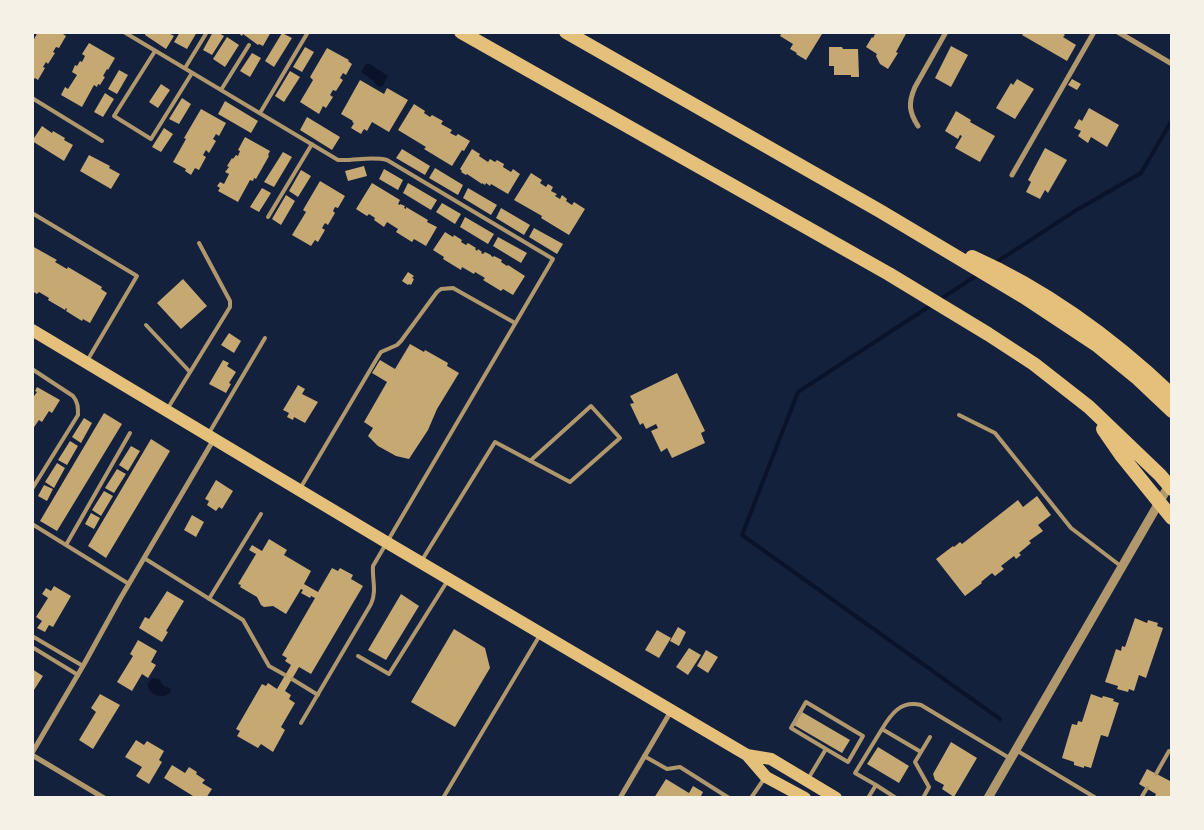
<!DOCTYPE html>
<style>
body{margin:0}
#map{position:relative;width:1204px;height:830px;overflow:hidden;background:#14213d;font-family:Georgia,serif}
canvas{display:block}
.frame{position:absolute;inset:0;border:34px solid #f6f1e7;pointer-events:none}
</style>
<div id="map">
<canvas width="1204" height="830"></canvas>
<div class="frame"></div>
</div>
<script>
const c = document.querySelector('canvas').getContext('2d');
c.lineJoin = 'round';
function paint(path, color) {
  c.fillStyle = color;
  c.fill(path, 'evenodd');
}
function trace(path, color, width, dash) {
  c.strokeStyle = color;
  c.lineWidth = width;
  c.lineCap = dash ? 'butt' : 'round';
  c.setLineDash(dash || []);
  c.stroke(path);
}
paint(new Path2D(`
 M366,64H370L388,76L382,87L377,86L374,81L361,72Z
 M153,678L159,679L164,686L170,688L171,691C163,705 137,688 153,678Z`), '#0b132b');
trace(new Path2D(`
 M995,263L1075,211L1141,173L1172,120
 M939,300L979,274
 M933,304L798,392L742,535L1000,719`), '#0b132b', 4);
paint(new Path2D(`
 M38,32H64L63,34L66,36L59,48L56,47L53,52L55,53L48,64L46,62L43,67L45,68L38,80L35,78L34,79L32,78V38L34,39Z
 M146,32H167L174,36L166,49L145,35Z
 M180,32H197L187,49L174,42Z
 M213,32H217L224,36L212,55L203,50Z
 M237,32H271L263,46L259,44L258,45L243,34L242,36Z
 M782,32H820L822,34L806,60L796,54L797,53L790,49L793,44L780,36Z
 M876,32H907L896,52L898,53L888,69L880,64L876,56L877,54L866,47L872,37L873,38Z
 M1024,32H1061L1065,35L1063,37L1076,45L1067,61L1022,35Z
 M282,33L292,38L274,67L265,61Z
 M227,37L239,45L225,67L213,59Z
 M89,43L115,58L108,70L107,69L103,76L105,77L100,85L98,84L97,87L94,85L82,107L61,95L65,87L68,89L77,75L72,72L75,65L77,66L80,61L82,62L85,56L82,54Z
 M951,46L968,55L951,87L935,78Z
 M305,47L314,52L302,72L293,67Z
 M829,47H842L843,49H858L859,77H851V75H834V66H829Z
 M327,48L349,60L348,61L352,64L346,75L343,73L340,78L343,80L336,91L333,90L330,95L333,97L326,108L323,106L319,114L300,102L313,80L310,77Z
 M252,53L261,58L250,77L240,71Z
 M119,70L128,75L117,94L108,89Z
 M290,71L300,77L284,102L275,96Z
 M1017,79L1034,89L1015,119L996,108L1011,83L1013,85Z
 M1072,79L1081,84L1077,90L1068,85Z
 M360,80L384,94L387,88L408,100L389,132L372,122L367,131L364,129L361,134L351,128L354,123L352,122L353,121L341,114Z
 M161,84L170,90L158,108L149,102Z
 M105,93L114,99L103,117L94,112Z
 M182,98L191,104L179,124L169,119Z
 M225,101L258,121L251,133L218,114Z
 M414,104L425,111L424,113L430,117L432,115L443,121L441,124L452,130L450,133L456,136L458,134L470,141L464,151L462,150L452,166L424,149L426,147L398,130Z
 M1089,108L1119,125L1107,147L1091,137L1088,143L1078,136L1081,131L1074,128L1079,119L1082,121Z
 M201,109L226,123L219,136L216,134L213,139L216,141L209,153L206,150L203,155L206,157L199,170L195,168L191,175L185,171L186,169L173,162L186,139L184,138Z
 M956,111L971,120L970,122L995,136L980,162L955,148L962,136L960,135L958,139L945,131Z
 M307,117L340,137L332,150L300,130Z
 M42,126L52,133L53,131L65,138L64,140L73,145L64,161L32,141Z
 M164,128L173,134L161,152L152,147Z
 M245,137L270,151L268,155L269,156L256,179L254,178L253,181L250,180L238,202L218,191L220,188L217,186L220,182L224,184L229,174L225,172L229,167L227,166L232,158L233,159L236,155L238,156L240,151L238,150Z
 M1045,148L1067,160L1048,193L1045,190L1040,199L1026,192L1031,182L1028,180Z
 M402,149L430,166L425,175L396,158Z
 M472,149L480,154L479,156L488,162L490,159L495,162L497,160L504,164L503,167L511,172L513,169L520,174L508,194L491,184L490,186L486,183L485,185L482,183V184L467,174L466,175L461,172L462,171L460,169Z
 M283,152L292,157L274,187L264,182Z
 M89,155L110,166L109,168L120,174L111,189L80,171Z
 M364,166L367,176L348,181L345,171Z
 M435,168L463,185L458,195L429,178Z
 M384,169L403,180L398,190L379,179Z
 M301,170L311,176L298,197L289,191Z
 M531,173L542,180L540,183L546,187L548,184L553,187L551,191L557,194L555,196L560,199L562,195L567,199L566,201L572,205L574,202L585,209L569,235L541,218L542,216L514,200Z
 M320,181L345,196L338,208L335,207L333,211L335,213L328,225L325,223L322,228L325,230L318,242L315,240L311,246L292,235L306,212L303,210Z
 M372,183L400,200L398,204L400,205V204L405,206L404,208L406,209V207L428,220L427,222L437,227L426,246L414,239L412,242L396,232L398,229L387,222L384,227L374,220L375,218L369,214L367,216L356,209Z
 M408,183L437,200L431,210L403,193Z
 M262,188L271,193L259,212L250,207Z
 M468,188L497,205L491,215L463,198Z
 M286,195L295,201L281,225L272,219Z
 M442,203L461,214L455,224L436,212Z
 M501,208L530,225L524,235L496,218Z
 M465,217L494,234L488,244L460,227Z
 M534,228L563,244L557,254L529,237Z
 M445,232L453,237L454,235L462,240L461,242L466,245L468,243L476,248L475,249L477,251L478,249L482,252L481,253L483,254L485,252L491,255V256L493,257L494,256L502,260L501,262L507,266L508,265L525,276L513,295L503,289L501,291L483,280L485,278L475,272L474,274L462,267L461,270L443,259L444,257L433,250Z
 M498,237L527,253L521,263L493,246Z
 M32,246L57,260L55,262L67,269L68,267L102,287L101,289L107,293L90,323L83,319L82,321L66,311L67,309L66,308L65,310L48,300L49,298L39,292L37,294L32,291Z
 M408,272L414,276L412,278L414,279L411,285L409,284L408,285L402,281Z
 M183,279L207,306L181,329L157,303Z
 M229,333L241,341L234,353L221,345Z
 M410,344L424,352L425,350L448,363L447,366L459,373L437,409L428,430L409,459L396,456L378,446L368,436L373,428L364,422L387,382L372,373L380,360L395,369Z
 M223,360L229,363L227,366L236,372L229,383L231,384L226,393L209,384Z
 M677,373L705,431L701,433L705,443L672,458L667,448L661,452L651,431L658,428L656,424L646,429L643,423L640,425L630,404L634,403L630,396Z
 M298,385L305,389L302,394L318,402L305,423L294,417L293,420L287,417L289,413L283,410Z
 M37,387L60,400L52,413L49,411L42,422L39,420L32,430V399L37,392L35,391Z
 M104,413L122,424L57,531L40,521Z
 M84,418L92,423L81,443L72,437Z
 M151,439L170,451L106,558L88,546Z
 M70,441L78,446L67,465L58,460Z
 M131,446L140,451L128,471L119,465Z
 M57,463L65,468L54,488L45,482Z
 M117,469L126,474L114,493L105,488Z
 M216,480L233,491L222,509L219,507L216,511L207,505L209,501L205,499Z
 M44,485L53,489L47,501L38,496Z
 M104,491L113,496L101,516L92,510Z
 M1037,496L1051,515L1038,525L1043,531L1029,541L1031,543L1019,553L1021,555L1016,559L1014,556L1001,566L1004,569L995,576L992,573L981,582L982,583L965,596L936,559L953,546L954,547L960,542L962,544L1018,500L1023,507Z
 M91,513L100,518L94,529L85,524Z
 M192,515L204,522L196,537L184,530Z
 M269,539L287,550L284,555L311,571L304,584L318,592L332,568L338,571L340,568L353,575L351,579L363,586L311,674L299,667L285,691L291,695L289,699L295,703L281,727L285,730L273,752L261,744L258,748L237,736L240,731L236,729L262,684L266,686L268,683L277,689L291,665L285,661L287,658L282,655L315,598L311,596L310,598L301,593L303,590L301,589L286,614L273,606L264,607L261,605L257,597L240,587L241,585L238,584L256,554L249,550L252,545L262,551Z
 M54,586L71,596L53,627L49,625L45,632L37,628L42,621L36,617L48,598L42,594L46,588L51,591Z
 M167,591L184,601L166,631L168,632L162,642L139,628L145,617L149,619Z
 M401,594L419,606L386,660L368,650Z
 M1135,618L1147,623L1148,620L1158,623L1157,626L1163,628L1146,678L1139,675L1134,691L1129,689L1128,692L1117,689L1118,686L1105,682L1116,649L1121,651L1122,646L1125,647Z
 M678,627L686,632L679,646L670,641Z
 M454,629L485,648L490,668L455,727L411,702Z
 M657,630L671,638L659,658L645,650Z
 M138,640L157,651L151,662L156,665L148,678L142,674L132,691L117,682L133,656L130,654Z
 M689,648L701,655L688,675L676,667Z
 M706,650L718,657L708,673L697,666Z
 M32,669L43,676L32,693Z
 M100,694L120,705L93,749L79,740L96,712L91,708Z
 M1091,694L1102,698L1103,696L1114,699L1113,701L1119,703L1108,737L1101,735L1091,768L1084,766V768L1074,765V762L1062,758L1072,724L1077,725L1078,721L1082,722Z
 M802,712L850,740L842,753L794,725Z
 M136,740L144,745L147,741L164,751L159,760L162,762L149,784L136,776L142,767L125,757Z
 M951,742L977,758L954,797L942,789L944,785L935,780L933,774Z
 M878,747L909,766L899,783L867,764Z
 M172,765L185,773L189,767L197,772L196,774L205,780L202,783L212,789L206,798H192L193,796L164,778Z
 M1147,769L1172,782V798H1154L1156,794L1139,784Z
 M666,779L689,793L693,786L703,792L701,796L703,798H654Z`), '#c6a872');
trace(new Path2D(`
 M124,32L338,160C355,161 371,156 387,160L553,259L373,566C372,580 377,591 371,604L301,723
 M155,51L114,116L151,139L192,73
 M185,68L207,32
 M221,90L249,45
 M32,98L102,141
 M260,113L308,32
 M32,213L137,276L87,361
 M268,217L312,144
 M146,325L190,372
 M32,369L73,396C78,402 78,407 78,415L32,489
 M168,408L230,307V301L199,243
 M959,415L995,433L1071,528L1122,567
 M209,433L265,338
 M301,487L376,360L381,352L397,345L401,341L437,292L441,289L453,288L515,323
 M32,524L129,584
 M66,545L130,433
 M144,558L243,620L269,666L285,675
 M422,560L495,442L570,482L620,438L591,406L530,461
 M209,599L261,514
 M32,636L83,666
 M32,647L78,675
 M358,656L389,674L448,580
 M292,679L318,695
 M882,729C891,714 901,700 921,705L1011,759
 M1016,750L1096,798
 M644,756L667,769L680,767L729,798
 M1156,774L1169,751
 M808,779L826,749L848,762L863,736L806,702L791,728L826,749
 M876,785L855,773L882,729L921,752
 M443,798L540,635
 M751,798L764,779
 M868,798L876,785L896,798
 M923,798L929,787L915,762L930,737
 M1141,798L1147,788`), '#b1986c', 4);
trace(new Path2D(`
 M1118,32L1172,64
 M918,126C909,112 908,103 915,87L946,32
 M1012,175L1094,32
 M32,753L83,666L120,599L214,439
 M32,755L104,798
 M620,798L671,711`), '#b1986c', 5);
trace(new Path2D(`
 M988,798L1171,482`), '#b1986c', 9);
trace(new Path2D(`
 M32,330L386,542L747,755L766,777L805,798
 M747,755L771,759L836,798`), '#e5c07b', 12);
trace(new Path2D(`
 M461,32L889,274L988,334L1034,364L1089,407L1160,475L1172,489
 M566,32L880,211L1024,297L1098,346L1136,377L1172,411
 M972,257C1046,290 1113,339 1172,395
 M1103,429L1121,455L1172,518`), '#e5c07b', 14);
</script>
